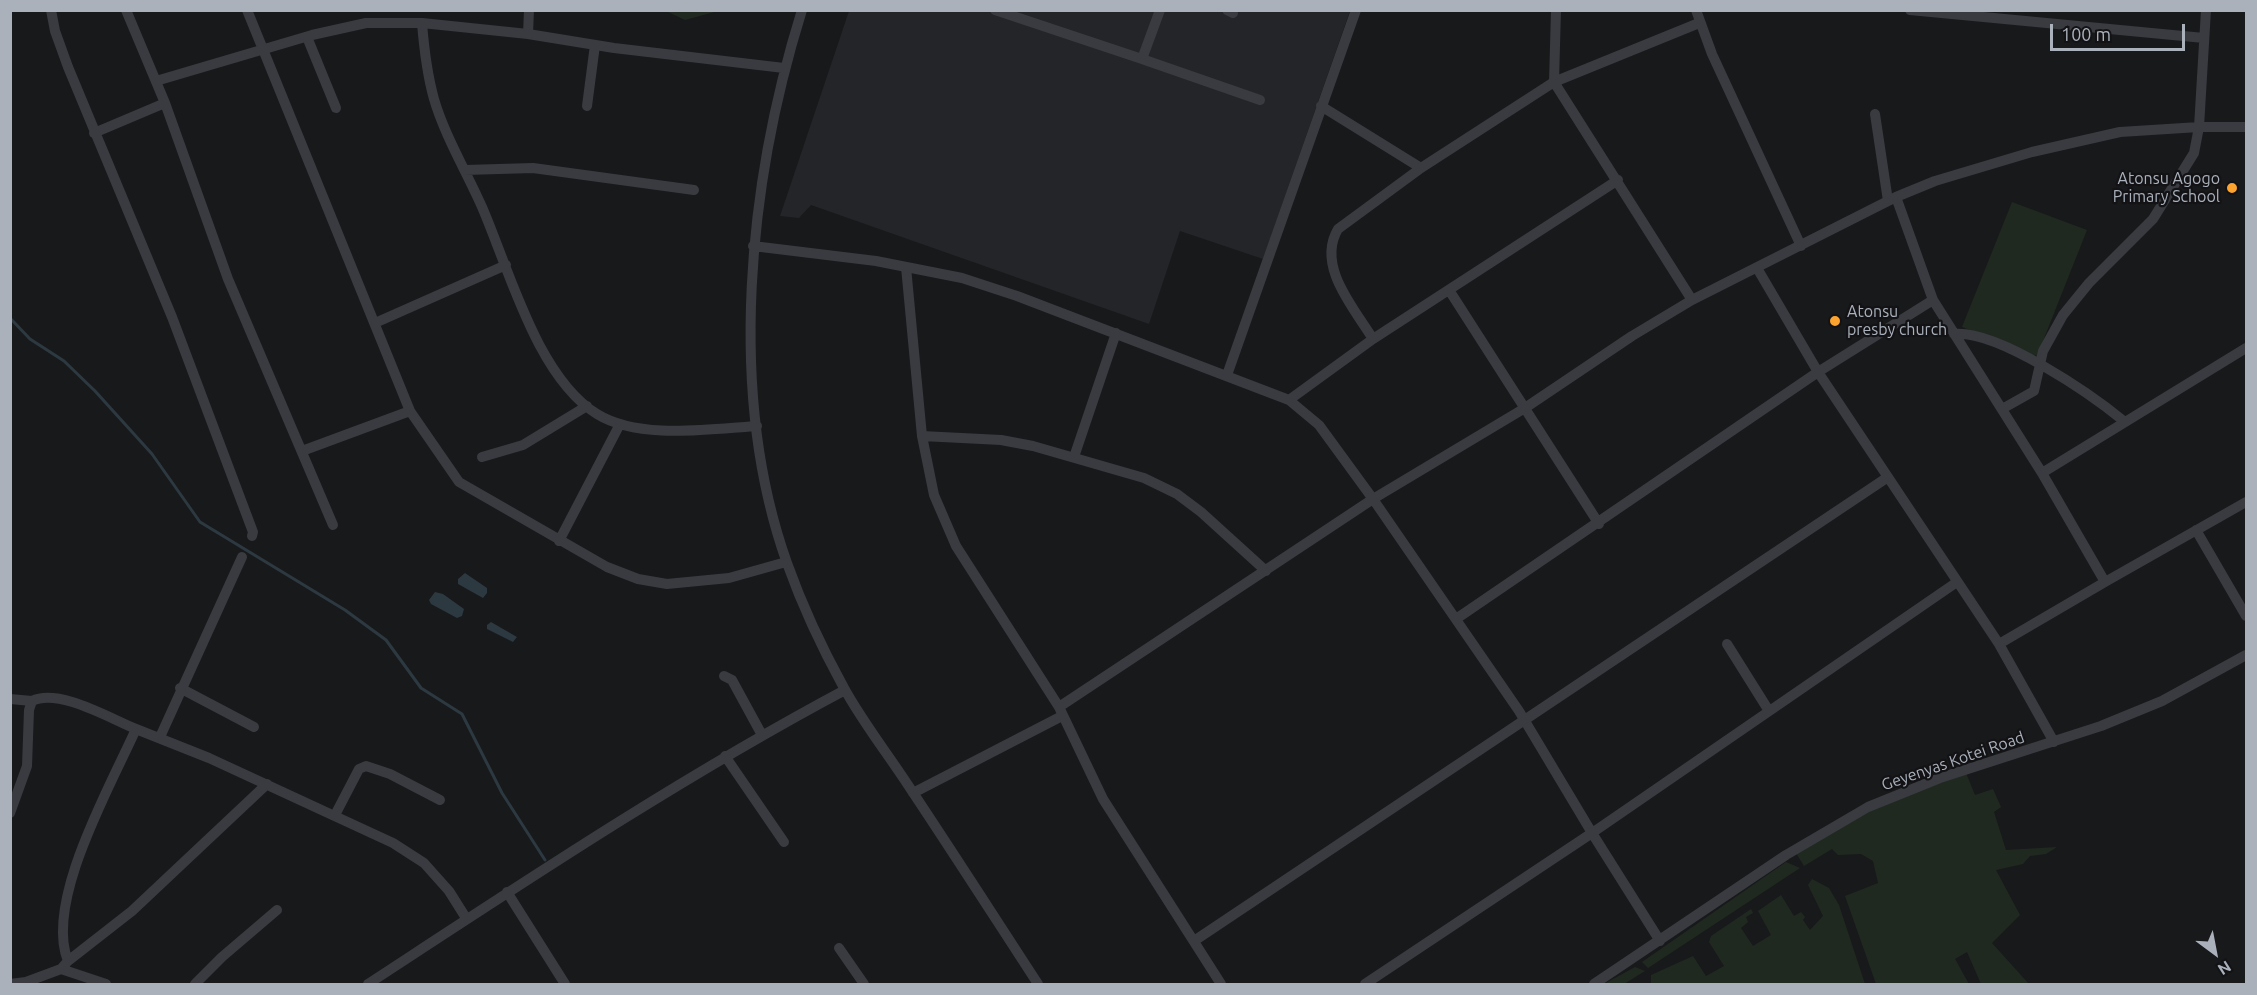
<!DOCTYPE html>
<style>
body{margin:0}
#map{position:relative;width:2257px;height:995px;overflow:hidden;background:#18191b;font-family:Ubuntu,sans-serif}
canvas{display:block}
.frame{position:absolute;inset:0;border:12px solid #aab1bb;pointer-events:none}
.north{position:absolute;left:2185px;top:923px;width:60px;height:60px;-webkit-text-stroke:4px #131316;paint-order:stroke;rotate:148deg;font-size:16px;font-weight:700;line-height:24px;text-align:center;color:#aab1bb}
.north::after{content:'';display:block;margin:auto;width:21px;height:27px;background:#aab1bb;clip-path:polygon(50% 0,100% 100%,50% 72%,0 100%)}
.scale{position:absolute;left:2050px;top:24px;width:135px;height:27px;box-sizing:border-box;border:3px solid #aab1bb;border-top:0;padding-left:8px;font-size:18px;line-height:21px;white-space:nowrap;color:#aab1bb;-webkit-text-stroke:4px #131316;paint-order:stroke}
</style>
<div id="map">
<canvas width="2257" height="995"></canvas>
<div class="frame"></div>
<div class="north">N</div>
<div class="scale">100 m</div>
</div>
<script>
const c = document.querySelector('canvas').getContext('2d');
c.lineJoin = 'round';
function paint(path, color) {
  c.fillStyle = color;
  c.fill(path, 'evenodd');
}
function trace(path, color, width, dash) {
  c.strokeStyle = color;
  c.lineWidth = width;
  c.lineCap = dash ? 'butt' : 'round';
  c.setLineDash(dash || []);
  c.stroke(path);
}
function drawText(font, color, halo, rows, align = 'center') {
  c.font = font + ' Ubuntu,sans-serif';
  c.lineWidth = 4.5;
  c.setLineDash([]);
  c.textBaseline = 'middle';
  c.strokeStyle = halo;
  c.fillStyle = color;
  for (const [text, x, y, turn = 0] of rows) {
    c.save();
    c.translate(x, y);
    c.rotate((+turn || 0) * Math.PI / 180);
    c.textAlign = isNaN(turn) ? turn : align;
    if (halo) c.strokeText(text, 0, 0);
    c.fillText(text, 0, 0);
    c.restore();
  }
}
paint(new Path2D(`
 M849,11H1350L1263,259L1180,231L1149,324L811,205L799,218L780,216Z`), '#242528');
paint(new Path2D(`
 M666,11H718L685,20Z
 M2012,202L2087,230L2037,356L1962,327Z
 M1966,773L1975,795L1993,789L2001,807L1994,812L2006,850L2057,847L2046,854L2030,856L2023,864L1996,870L2020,915L1992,943L2029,984H1981L1967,952L1955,959L1969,984H1876L1845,896L1878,883L1873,861L1861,854L1838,855L1832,849L1804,866L1796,853L1877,807Z
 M1786,862L1800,868L1648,968L1642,962Z
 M1812,879L1829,888L1839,905L1865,984H1651V975L1693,956L1706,976L1724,966L1709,942L1711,936L1751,909L1753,913L1746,917L1748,922L1741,928L1753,946L1771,935L1758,911L1781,895L1794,916L1801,912L1805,917L1803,920L1810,930L1823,916L1808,885Z
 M1635,967L1645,971L1624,984H1604Z`), '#202920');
paint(new Path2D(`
 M465,573L487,588V593L483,598L458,584V579Z
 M435,592L443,594L464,609L462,616L457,618L431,604L429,600Z
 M491,622L517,637L513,642L487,629V625Z`), '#2d3940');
trace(new Path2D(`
 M10,318L30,339L64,361L95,391L152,454L200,522L345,610L386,640L421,688L462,714L502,793L545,860`), '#2d3940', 3);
trace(new Path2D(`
 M51,10L55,31L68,67L172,317L253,532L252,536
 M126,10L165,103L228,279L333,525
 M247,10L410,411L459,482L607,567L638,579L667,584L729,578L786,562
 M802,10C749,180 726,392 787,563C802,605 822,648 844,688C862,721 887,753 908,785C952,851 995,918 1038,984
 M995,10L1142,59
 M1160,10L1142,59L1260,100
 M1227,10L1233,13
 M1696,10L1712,54L1801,246
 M1910,10L2204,38
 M422,23C424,48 427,74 434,99C444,134 467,173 482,207C509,269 537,377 597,414C639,440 709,429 757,426
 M528,34L529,10
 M307,37L336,108
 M156,81L312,35L366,23H422L528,34L614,48L784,68
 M587,106L595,45
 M1321,106L1421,168
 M1875,114L1888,201
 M94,133L165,103
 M465,170L533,168L694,190
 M1896,197L1933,300L2042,473L2105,582L1999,644
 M753,246L876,261L962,278L1017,296L1289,400L1319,425L1373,499L1525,408L1632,336L1692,300L1896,197L1935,181L2032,152L2120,132L2199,127L2206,10
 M906,267L922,436L934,495L956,546L1059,707
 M1757,268L1818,372L1999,644L2054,742
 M1449,290L1599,524
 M1692,300L1554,82L1699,23
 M375,323L506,265
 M1954,334C1998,330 2091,394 2125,422
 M1373,339L1618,180
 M1227,375L1356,10
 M1289,400L1373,339C1354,308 1316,266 1338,229L1421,168L1554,82L1556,10
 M2002,409L2034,391L2043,351L2063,315L2089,283L2153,219L2194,153L2199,127H2246
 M922,436L1001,440L1033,446L1144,478L1177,494L1201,512L1266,571
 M302,451L410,411
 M482,457L523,445L587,406
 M1074,457L1116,333
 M2042,473L2246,348
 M2196,530L2246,616
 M559,541L620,424
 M2105,582L2246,502
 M1456,619L1818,372L1933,300
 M1727,644L1769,711
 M724,676L732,680L762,735
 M180,688L254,727
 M10,699L32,701
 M160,737L242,557
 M725,756L784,842
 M913,793L1062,716
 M10,813L27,766L29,710L32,701C59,688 109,718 136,729
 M335,815L359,769L366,766L390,774L440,800
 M507,892L565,984
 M1194,941L1888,477
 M1660,941L1592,833L1957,582
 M839,948L864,984
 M68,961C44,902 111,785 136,729L209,758L393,843L424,863L449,891L466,918
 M61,969L68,961L132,911L267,784
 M10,984L26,982L61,969L106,984
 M195,984L222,957L277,910
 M368,984C524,882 680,778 845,690
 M1221,984L1103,799L1059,707L1373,499L1519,711L1592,833L1365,984
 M1594,984L1786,855L1868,807L1940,778L2101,726L2162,701L2246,655`), '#393b40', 10);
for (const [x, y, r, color] of [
 [2232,188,6,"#fca42f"],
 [1835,321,6,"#fca42f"]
]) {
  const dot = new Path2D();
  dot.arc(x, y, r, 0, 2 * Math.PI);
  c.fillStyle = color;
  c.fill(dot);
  trace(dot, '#131316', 2);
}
drawText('16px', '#aab1bb', '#131316', [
 ["Atonsu Agogo",2220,179],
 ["Primary School",2220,197],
 ["Atonsu",1847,312,"left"],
 ["presby church",1847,330,"left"]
], 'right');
drawText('16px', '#aab1bb', '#131316', [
 ["Geyenyas Kotei Road",1953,761,-19]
]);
</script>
